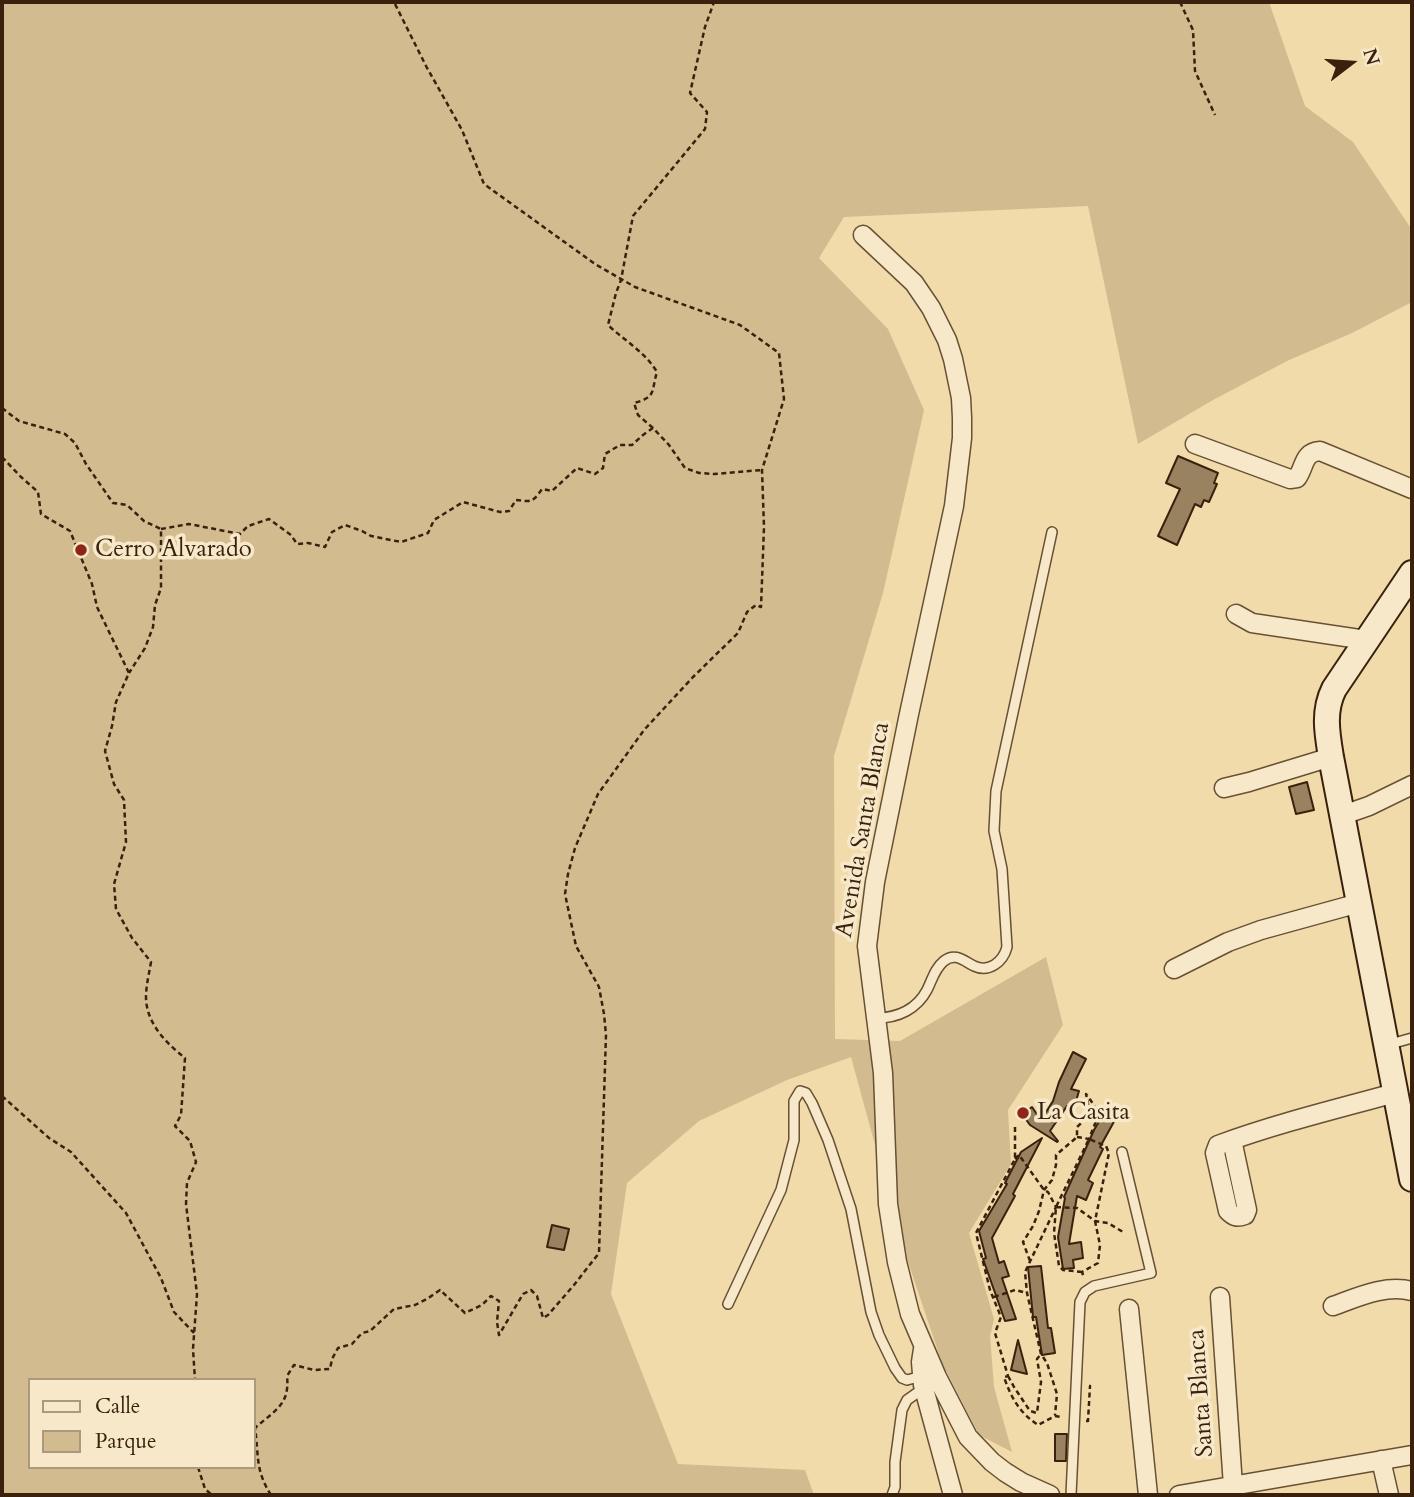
<!DOCTYPE html>
<style>
body{margin:0}
#map{position:relative;width:1414px;height:1497px;overflow:hidden;background:#f1dbaa;font-family:Cardo,serif}
canvas{display:block}
.frame{position:absolute;inset:0;border:4px solid #3a210e;pointer-events:none}
.legend{position:absolute;left:28px;top:1378px;width:228px;height:91px;box-sizing:border-box;background:#f6e8c8;border:2px solid #ab987e;margin:0;padding:9px 12px;list-style:none;font-size:21px;color:#3a210e}
.legend li{display:flex;align-items:center;gap:14px;height:35px}
.legend b{width:35px;border:2px solid #ab987e}
.north{position:absolute;left:1316px;top:28px;width:70px;height:70px;-webkit-text-stroke:5px #f6e8c8;paint-order:stroke;rotate:73deg;font-size:19px;font-weight:700;line-height:28px;text-align:center;color:#3a210e}
.north::after{content:'';display:block;margin:auto;width:24px;height:32px;background:#3a210e;clip-path:polygon(50% 0,100% 100%,50% 72%,0 100%)}
</style>
<div id="map">
<canvas width="1414" height="1497"></canvas>
<div class="frame"></div>
<ul class="legend">
<li><b style="height:9px;background:#f6e8c8"></b>Calle</li>
<li><b style="height:19px;background:#d2bb8f"></b>Parque</li>
</ul>
<div class="north">N</div>
</div>
<script>
const c = document.querySelector('canvas').getContext('2d');
c.lineJoin = 'round';
function paint(path, color) {
  c.fillStyle = color;
  c.fill(path, 'evenodd');
}
function trace(path, color, width, dash) {
  c.strokeStyle = color;
  c.lineWidth = width;
  c.lineCap = dash ? 'butt' : 'round';
  c.setLineDash(dash || []);
  c.stroke(path);
}
function drawText(font, color, halo, rows, align = 'center') {
  c.font = font + ' Cardo,serif';
  c.lineWidth = 7;
  c.setLineDash([]);
  c.textBaseline = 'middle';
  c.strokeStyle = halo;
  c.fillStyle = color;
  for (const [text, x, y, turn = 0] of rows) {
    c.save();
    c.translate(x, y);
    c.rotate((+turn || 0) * Math.PI / 180);
    c.textAlign = isNaN(turn) ? turn : align;
    if (halo) c.strokeText(text, 0, 0);
    c.fillText(text, 0, 0);
    c.restore();
  }
}
paint(new Path2D(`
 M2,2H1269L1305,106L1353,142L1412,230V302L1352,333L1287,361L1213,400L1138,444L1088,206L844,217L819,258L888,329L924,410L883,593L834,756L835,1039L900,1041L1046,957L1063,1025L1008,1110L1011,1164L969,1233L994,1319L990,1336L994,1387L1012,1452L979,1435L942,1363L902,1244L851,1057L787,1080L699,1121L627,1183L611,1294L678,1464L805,1470L814,1495H2ZM30,1380H254V1467H30Z`), '#d2bb8f');
const building = new Path2D(`
 M1178,456L1218,473L1214,483L1217,484L1209,502L1204,500L1201,507L1195,504L1177,545L1158,536L1180,489L1166,483Z
 M1307,782L1314,810L1296,814L1289,787Z
 M1073,1052L1086,1059L1071,1089L1079,1091L1074,1108L1067,1106L1050,1131L1058,1141L1057,1142L1030,1125L1022,1114L1032,1107L1041,1120L1053,1101L1059,1082Z
 M1105,1111L1116,1118L1100,1147L1103,1149L1088,1180L1093,1183L1086,1200L1077,1196L1069,1244L1081,1242L1083,1258L1073,1260L1074,1268L1063,1269L1058,1237L1065,1198L1064,1197L1094,1130Z
 M1042,1138L1013,1194L1015,1196L992,1238L999,1263L1004,1261L1009,1276L1002,1278L1016,1319L1005,1321L983,1259L986,1258L979,1231L1007,1184L1005,1183L1021,1152Z
 M552,1225L569,1229L564,1250L547,1247Z
 M1041,1266L1048,1328H1051L1055,1353L1042,1355L1036,1317H1033L1028,1267Z
 M1018,1340L1027,1374L1011,1370Z
 M1055,1434H1067L1066,1461H1055Z`);
paint(building, '#99825f');
trace(building, '#3a210e', 2);
const service = new Path2D(`
 M877,1018C898,1018 917,1009 927,990C932,980 935,968 944,961C955,952 964,961 974,966C989,973 1003,962 1007,947L1002,869L994,831L996,791L1052,532
 M1387,1045L1412,1038
 M728,1304L781,1190L794,1140V1101L800,1091L806,1093L812,1103L828,1140L851,1209L871,1312L879,1335L895,1368L902,1378L907,1380L922,1376
 M892,1495L895,1487V1462L902,1410L907,1400L924,1388
 M1071,1495L1080,1302L1085,1292L1094,1286L1151,1273L1122,1152`);
const minor = new Path2D(`
 M863,235L914,283L931,308L947,340L953,359L961,398L962,418V438L954,506L909,714L875,882L867,946L883,1073L888,1204L897,1262L910,1314L937,1377L968,1437L992,1462L1005,1472L1021,1482L1050,1495
 M1195,444L1290,479L1297,478C1305,467 1303,452 1320,451L1412,489
 M1236,614L1252,623L1366,640
 M1224,788L1249,782L1331,757
 M1343,815L1369,806L1412,785
 M1174,969L1228,942L1261,930L1359,903
 M1232,1140L1247,1210L1245,1215C1237,1218 1234,1217 1228,1211L1215,1153L1218,1145C1275,1124 1336,1109 1395,1093
 M1220,1297L1233,1486
 M1333,1306C1358,1297 1386,1284 1412,1291
 M1129,1309L1148,1495
 M923,1349L921,1362L923,1385L953,1495
 M1381,1460L1389,1495
 M1179,1495L1412,1455`);
const secondary = new Path2D(`
 M1412,573L1334,689C1323,711 1327,733 1331,757L1412,1179`);
trace(service, '#685035', 12);
trace(minor, '#685035', 21);
trace(secondary, '#3a210e', 28);
trace(new Path2D(`
 M1180,2L1193,30L1195,71L1215,115
 M2,408L19,421L65,434L75,443L86,464L113,503L127,505L144,521L161,529V588L155,605L153,627L145,648L129,673
 M653,428L638,415L634,403C657,397 651,391 657,372C645,352 625,341 608,325L616,293L621,280L633,216L705,129L707,112L690,93L705,27L714,2
 M2,457L21,477L38,492L41,514L70,531L92,584L97,607L129,673L116,702L112,726L105,751L114,784L124,800L126,842L114,884L116,909L132,938L151,962C149,974 146,986 146,997C146,1023 166,1043 185,1058L181,1115L175,1126L190,1141L196,1162L187,1183L186,1204L197,1294L193,1349L195,1380
 M161,529L189,524L240,534L248,526L269,519L291,535L297,544L308,543L325,547L332,532L345,525L362,531L371,536L401,542L428,533L434,520L463,502L500,512L509,511L516,500C532,502 533,502 542,489L552,491L577,468L595,474L603,468L605,454L620,445H632L643,435L653,428L669,445L685,468L699,473L714,474L762,470
 M2,1096L49,1138L71,1152L126,1213L161,1278L174,1312L194,1333
 M1015,1127V1159L976,1233L990,1290L1001,1317L995,1333L1008,1376L1004,1377C1011,1398 1020,1413 1038,1425L1055,1416L1062,1417
 M1015,1159L1019,1155L1044,1190L1048,1192L1056,1207L1025,1272L1027,1293L1041,1354L1047,1363L1057,1394L1055,1415
 M1056,1207L1077,1208L1095,1221L1108,1223L1123,1232
 M1030,1261L1023,1242L1033,1226L1039,1211L1044,1190L1052,1180L1056,1165V1155L1077,1137V1127C1090,1115 1090,1111 1086,1094C1102,1115 1098,1115 1089,1139L1077,1137
 M1082,1272L1063,1270L1059,1266L1054,1233L1056,1207L1089,1139L1106,1146L1109,1153L1095,1221L1100,1245L1098,1263L1082,1272L1084,1278
 M994,1297L1015,1290L1027,1293
 M1008,1376L1014,1387L1030,1411L1037,1413L1041,1382L1037,1359L1041,1354
 M1086,1421H1088L1090,1386H1089
 M198,1467L205,1489L212,1495
 M271,1495C255,1470 259,1456 255,1428C275,1410 290,1405 287,1376L294,1365L314,1370L330,1369L332,1359L338,1348L352,1344L362,1333L370,1331L394,1309L415,1305L427,1299L440,1290L465,1313L482,1305L491,1296L499,1301L497,1322L499,1335L523,1294L531,1290L537,1296L543,1318L548,1315L574,1285L599,1253L606,1035L604,1014L599,987L576,946L565,894L568,874L575,848L598,794L644,730L693,677L738,633L747,612L756,605L761,607L764,527L762,470L784,399L779,353L740,325L635,287L595,264L484,184L462,130L426,66L394,2`), '#3a210e', 2.5, [5, 3.5]);
trace(service, '#f6e8c8', 9);
trace(minor, '#f6e8c8', 18);
trace(secondary, '#f6e8c8', 24);
for (const [x, y, r, color] of [
 [81,550,7,"#8f2418"],
 [1023,1113,7,"#8f2418"]
]) {
  const dot = new Path2D();
  dot.arc(x, y, r, 0, 2 * Math.PI);
  c.fillStyle = color;
  c.fill(dot);
  trace(dot, '#f6e8c8', 2.5);
}
drawText('24px', '#3a210e', '#f6e8c8', [
 ["Cerro Alvarado",95,550],
 ["La Casita",1037,1113]
], 'left');
drawText('24px', '#3a210e', '#f6e8c8', [
 ["Avenida Santa Blanca",864,830,-80],
 ["Santa Blanca",1202,1393,-94]
]);
</script>
